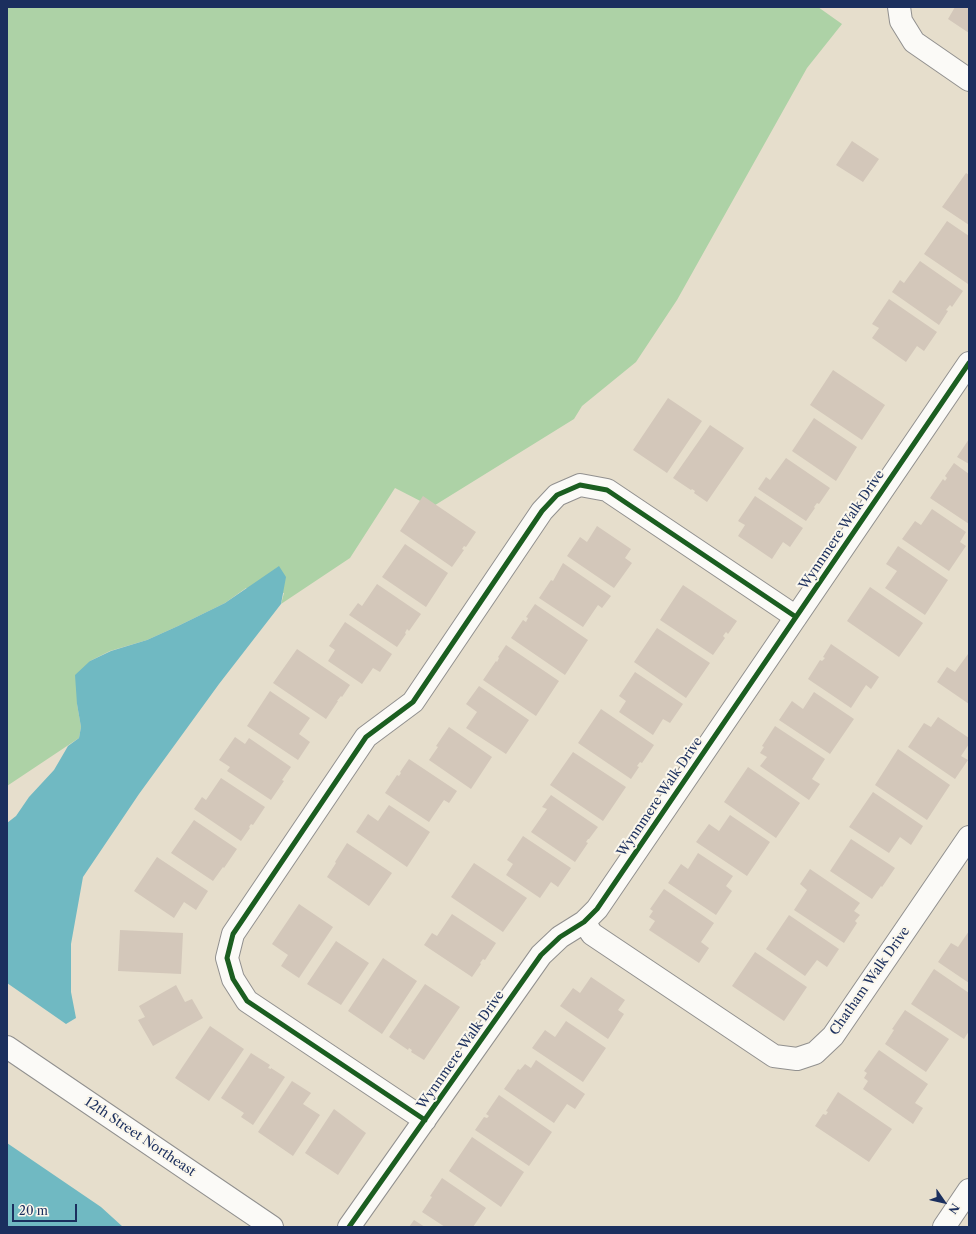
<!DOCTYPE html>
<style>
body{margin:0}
#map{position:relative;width:976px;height:1234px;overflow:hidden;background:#e6decc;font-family:"Libre Caslon Text",serif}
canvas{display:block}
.frame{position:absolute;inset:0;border:8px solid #1b2f5e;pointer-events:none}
.north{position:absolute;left:924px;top:1182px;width:40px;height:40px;-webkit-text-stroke:3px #fbf7ec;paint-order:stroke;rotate:124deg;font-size:11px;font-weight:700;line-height:16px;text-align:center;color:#1b2f5e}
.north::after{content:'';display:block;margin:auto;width:14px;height:18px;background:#1b2f5e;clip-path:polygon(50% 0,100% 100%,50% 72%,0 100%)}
.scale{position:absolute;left:12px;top:1204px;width:65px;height:18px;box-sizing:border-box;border:2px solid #1b2f5e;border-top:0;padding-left:5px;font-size:12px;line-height:14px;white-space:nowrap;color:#1b2f5e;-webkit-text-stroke:3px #fbf7ec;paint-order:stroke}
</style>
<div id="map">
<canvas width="976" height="1234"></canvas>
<div class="frame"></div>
<div class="north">N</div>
<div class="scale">20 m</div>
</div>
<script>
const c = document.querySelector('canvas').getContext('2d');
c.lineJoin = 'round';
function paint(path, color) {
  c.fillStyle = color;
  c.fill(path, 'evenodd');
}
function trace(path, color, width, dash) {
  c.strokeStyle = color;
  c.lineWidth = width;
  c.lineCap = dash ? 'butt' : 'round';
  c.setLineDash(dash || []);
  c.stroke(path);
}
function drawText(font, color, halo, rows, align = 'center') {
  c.font = font + ' "Libre Caslon Text",serif';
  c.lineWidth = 4;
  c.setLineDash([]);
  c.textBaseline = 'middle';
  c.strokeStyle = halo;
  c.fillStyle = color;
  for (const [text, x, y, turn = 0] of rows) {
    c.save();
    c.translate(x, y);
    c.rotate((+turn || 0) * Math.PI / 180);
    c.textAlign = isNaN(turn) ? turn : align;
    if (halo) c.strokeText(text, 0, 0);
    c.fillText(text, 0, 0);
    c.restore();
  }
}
paint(new Path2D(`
 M7,7H818L842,24L807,68L677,300L636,362L582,406L574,419L432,507L395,488L350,558L281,604L284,593L246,588L225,603L178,626L147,640L110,651L90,661L77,704L81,727L79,738L7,786Z`), '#add2a6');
paint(new Path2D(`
 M279,566L286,577L281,604L219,684L139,794L83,877L71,944V992L76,1018L66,1024L7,983V823L16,816L29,797L54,770L68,746L79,738L81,727L77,704L75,675L90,661L111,651L147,640L178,626L225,603Z
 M7,1143L101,1207L123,1227H7Z`), '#70b9c2');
paint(new Path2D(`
 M955,7H969V33L948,19Z
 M852,141L879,159L863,182L836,165Z
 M966,173L969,175V225L942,207Z
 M947,221L969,236L968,284L924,254Z
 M920,261L963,291L952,307L950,305L946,310L948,311L939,325L892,292L900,280L904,283Z
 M889,299L937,332L924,351L917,346L906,362L872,338L879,328L872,324Z
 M833,370L885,405L862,440L810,405Z
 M668,398L702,421L667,473L633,450Z
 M814,418L857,447L836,481L792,451Z
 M710,425L744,448L707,502L694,493L695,491L692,489L691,490L673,478Z
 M969,439V464L957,457Z
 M786,458L830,488L819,504L817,503L814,507L815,508L806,521L758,489L766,477L770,480Z
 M954,463L969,474V524L930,498L943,479L945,481L947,478L945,476Z
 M423,496L476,532L466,547L464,546L462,549L464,550L452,567L400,531Z
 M755,496L803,528L790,547L783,542L772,559L738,536L745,525L738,521Z
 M932,509L966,532L960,542L966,546L949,571L902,539L915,521L921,525Z
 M597,526L631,549L625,558L632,563L614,588L567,556L580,537L587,542Z
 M405,544L448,573L426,607L382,577Z
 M898,546L948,580L925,615L885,588L897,571L886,564Z
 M563,563L611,596L602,608L598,605L583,627L539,598L551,580L553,581Z
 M377,584L421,614L409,631L407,629L405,633L406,634L397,647L349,615L358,603L362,606Z
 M683,585L737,621L728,634L726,632L723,636L725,638L713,655L660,620Z
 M870,587L923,623L899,657L847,621Z
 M535,604L588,640L565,675L511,638L523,620L526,622L528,618L526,617Z
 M345,622L392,654L380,672L373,668L362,684L328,661L335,650L329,646Z
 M657,628L710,663L686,698L634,662Z
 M831,644L879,677L871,689L866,685L851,708L808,679L820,660L822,661L825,658L823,657Z
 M506,645L559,681L536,716L483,680L496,661L497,662L499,658L498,657Z
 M297,649L350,685L342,697L341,696L337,701H338L326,719L273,683Z
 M968,654L969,655V704L937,682L947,667L955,672Z
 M635,672L683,704L670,723L663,719L653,735L619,712L626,701L619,696Z
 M479,686L529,720L506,754L466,728L477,712L466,704Z
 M270,691L310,718L299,734L310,742L298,760L247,726Z
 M814,692L854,719L830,754L779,720L792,701L803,709Z
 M601,709L654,745L642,763L640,762L637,766L639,767L631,779L578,743Z
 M938,717L969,738V744L961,756L968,760L955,779L908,747L924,723L931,727Z
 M775,726L825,759L812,779L820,784L809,800L760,766L767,757L760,753L764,747L762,746Z
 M449,727L492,757L471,789L429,760L438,747L436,746Z
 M235,737L245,744L249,738L291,767L282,780L284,781L271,800L227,771L230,767L219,760Z
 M898,749L950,785L927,820L875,785Z
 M573,752L626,787L603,821L550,785Z
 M409,759L457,791L449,803L444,800L429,822L385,793L397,775L399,776L401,773L400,772Z
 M748,767L800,803L776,838L724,802Z
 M221,778L265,807L253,825L251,824L249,827L250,828L241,841L194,809L202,797L206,800Z
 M873,792L923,826L911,845L900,837L889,853L849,827Z
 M551,795L598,827L589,839H588L586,842L588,843L575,862L531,832L547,809L542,807Z
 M389,805L430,832L407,867L356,832L368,814L378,821Z
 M730,815L770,842L747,876L696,842L709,824L719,831Z
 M194,820L237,849L224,868L223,867L213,881L171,853Z
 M523,836L571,868L558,887L551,882L540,898L506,875L513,864L507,860Z
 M851,839L895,868L882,887L881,886L872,899L830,871Z
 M347,843L392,873L369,906L327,877L336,863L335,862Z
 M698,853L733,876L726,886L732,891L716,915L668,883L681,864L688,869Z
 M157,857L208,891L196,910L184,902L174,918L134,891Z
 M474,863L527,898L503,932L451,897Z
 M810,869L860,903L854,911L860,915L855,921L857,923L844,943L794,910L807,890L800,884Z
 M664,889L714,923L701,942L709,948L699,963L649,930L655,921L649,917L653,911L650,909Z
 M299,904L333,927L299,978L281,966L288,955L272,944Z
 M452,914L496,943L485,960L483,959L480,963L481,964L472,977L424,945L432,933L437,936Z
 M789,915L839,949L827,967L817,960L805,976L766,949Z
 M120,930L183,933L181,974L118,971Z
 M969,931V983L938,962L951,943L958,947Z
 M336,941L369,963L341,1005L307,984Z
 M755,952L807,987L784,1021L732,986Z
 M383,958L417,981L382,1034L348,1011Z
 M934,969L969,993V1031L964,1039L911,1004Z
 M591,977L625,1000L618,1010L624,1014L608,1039L560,1006L573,988L580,993Z
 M425,984L460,1007L424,1060L411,1052L412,1050L409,1048L408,1050L389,1037Z
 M176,985L185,1002L192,999L203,1018L153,1046L138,1020L145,1017L139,1006Z
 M905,1010L949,1039L926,1072L885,1044L894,1030L892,1029Z
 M566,1021L606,1048L583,1082L532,1048L545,1030L555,1037Z
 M210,1026L244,1049L209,1101L175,1078Z
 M879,1050L928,1084L915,1103L923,1108L913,1124L863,1089L868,1081L864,1078L867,1073L864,1071Z
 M251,1053L270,1065L268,1068L271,1069V1068L285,1077L253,1125L241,1117L244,1113L221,1098Z
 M536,1060L585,1094L575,1109L567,1104L554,1123L504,1089L518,1069L520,1070L525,1064L531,1068Z
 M292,1081L311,1093L303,1104L320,1115L293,1156L258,1132Z
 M838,1092L892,1129L869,1162L815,1126L823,1114L826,1115L828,1112L826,1111Z
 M499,1095L552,1132L529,1166L475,1130L484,1117L487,1118L489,1116L486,1114Z
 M334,1109L366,1133L338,1175L305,1153Z
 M472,1137L524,1172L501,1207L449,1171Z
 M442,1178L486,1208L473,1227H445L422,1212L432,1197L430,1196Z
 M414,1220L425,1227H409Z`), '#d3c7ba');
const minor = new Path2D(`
 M899,7L901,21L914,42L969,80
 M584,922L592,934L774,1056L797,1059L815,1053L833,1036L969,837
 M7,1047L272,1227
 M425,1120L247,1001L233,979L227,958L233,934L366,737L413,702L542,511L557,495L580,485L607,490L796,617
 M349,1227L541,955L560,937L584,922L597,909L969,363`);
const tertiary = new Path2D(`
 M944,1227L969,1190`);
trace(minor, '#91908f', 24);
trace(tertiary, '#91908f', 24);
trace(minor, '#fbfaf7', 22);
trace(tertiary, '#fbfaf7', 22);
trace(new Path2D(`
 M425,1120L247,1001L233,979L227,958L233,934L366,737L413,702L542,511L557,495L580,485L607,490L796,617
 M349,1227L541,955L560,937L584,922L597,909L969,363`), '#1b5e20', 5);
drawText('13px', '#1b2f5e', '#fbf7ec', [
 ["Wynnmere Walk Drive",842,530,-56],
 ["Wynnmere Walk Drive",660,797,-56],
 ["Chatham Walk Drive",870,981,-55],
 ["Wynnmere Walk Drive",461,1050,-55],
 ["12th Street Northeast",140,1137,34]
]);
</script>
